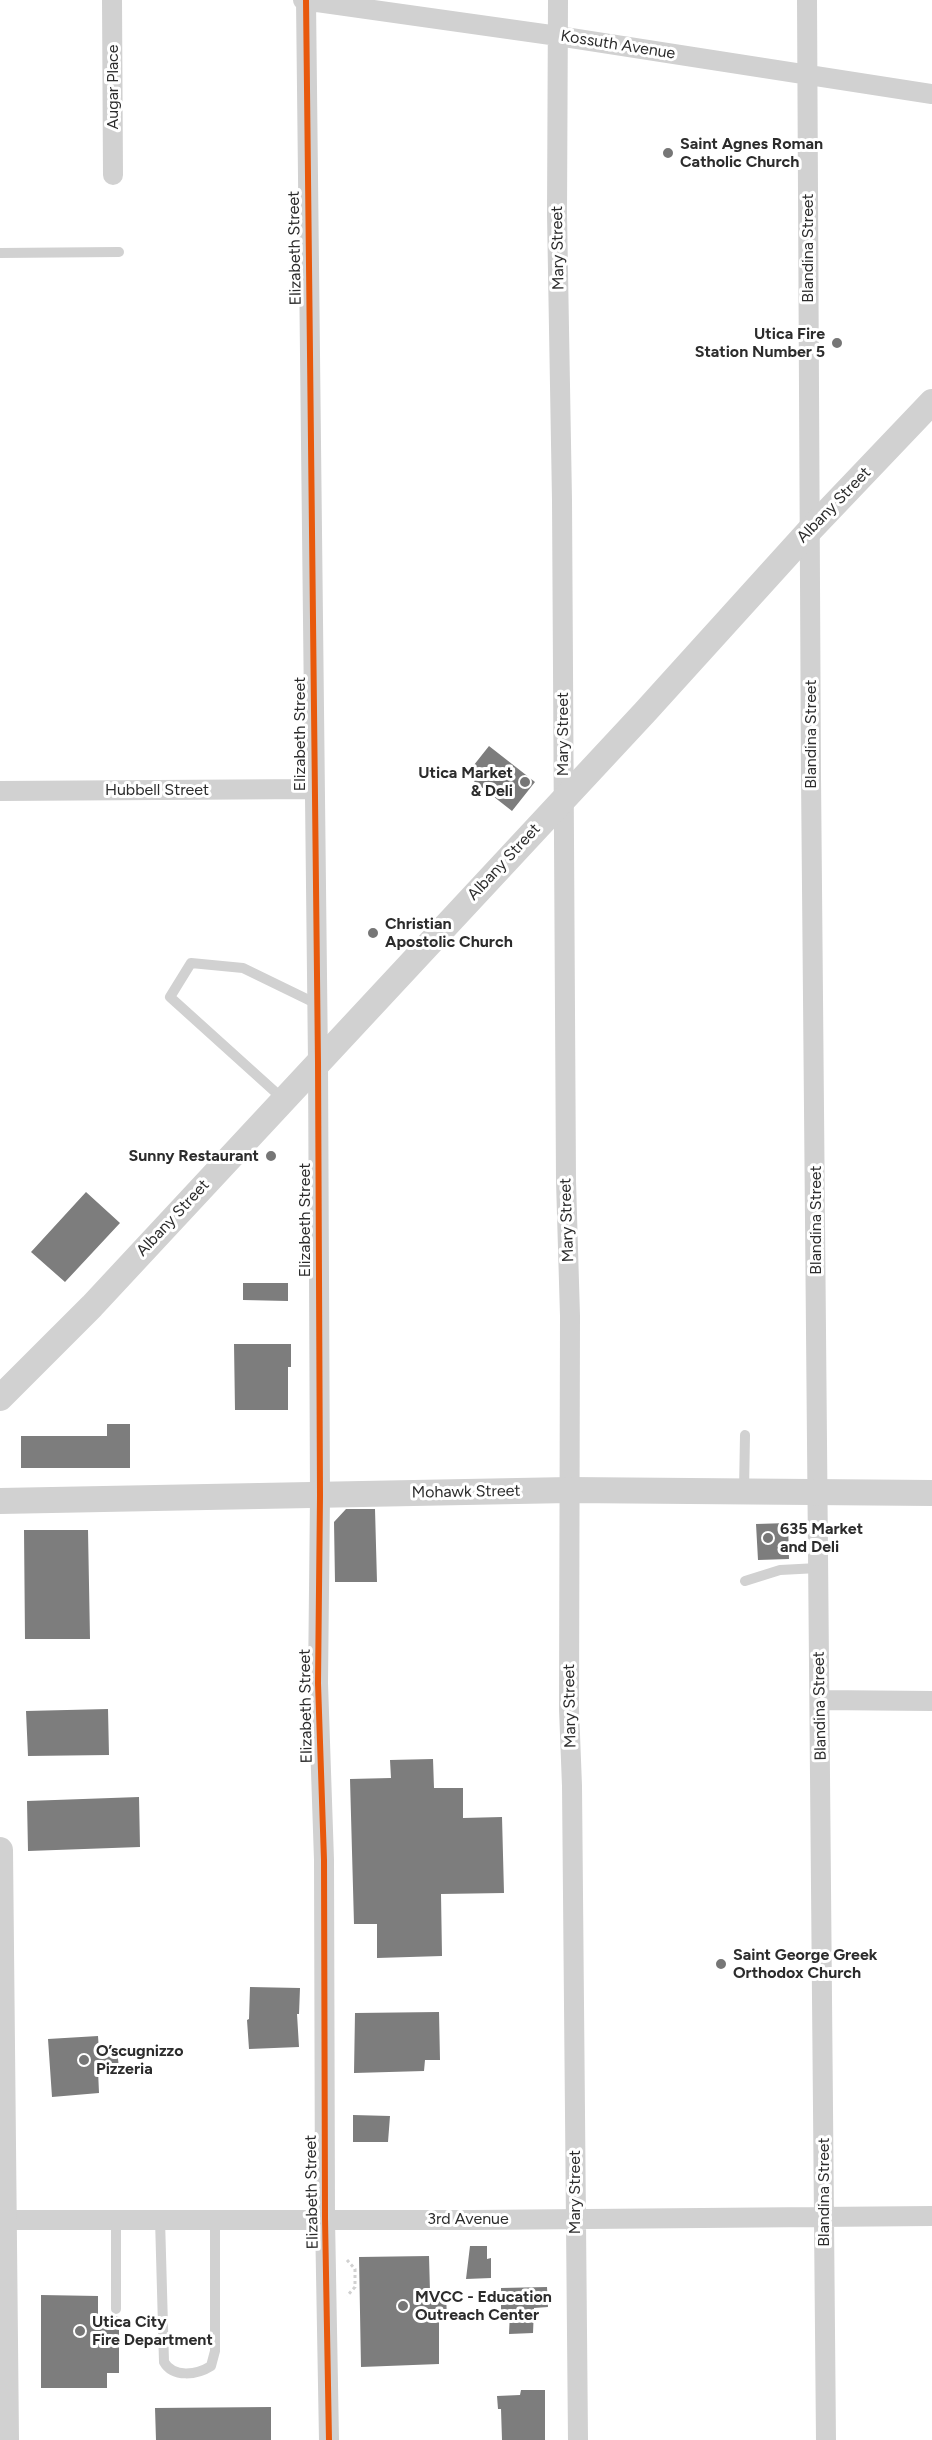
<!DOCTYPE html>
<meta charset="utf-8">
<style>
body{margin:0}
canvas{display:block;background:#fff}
</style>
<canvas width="932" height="2440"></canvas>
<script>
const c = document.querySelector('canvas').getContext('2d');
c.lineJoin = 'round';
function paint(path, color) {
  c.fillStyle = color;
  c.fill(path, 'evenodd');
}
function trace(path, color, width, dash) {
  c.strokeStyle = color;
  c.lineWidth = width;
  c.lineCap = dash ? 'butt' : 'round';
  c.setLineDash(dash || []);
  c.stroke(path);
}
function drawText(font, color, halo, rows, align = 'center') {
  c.font = font + ' Figtree,sans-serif';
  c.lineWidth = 6;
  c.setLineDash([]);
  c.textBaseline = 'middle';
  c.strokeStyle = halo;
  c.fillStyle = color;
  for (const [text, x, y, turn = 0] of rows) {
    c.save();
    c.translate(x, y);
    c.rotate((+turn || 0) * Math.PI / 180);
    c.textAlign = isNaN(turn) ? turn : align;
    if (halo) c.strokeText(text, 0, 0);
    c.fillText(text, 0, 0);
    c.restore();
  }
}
paint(new Path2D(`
 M489,746L535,782L512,811L466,775Z
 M86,1192L120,1223L65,1282L31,1252Z
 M243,1283H288V1301L243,1300Z
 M234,1344H291V1367H288V1410H235Z
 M107,1424H130V1468H21V1436H107Z
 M346,1509H375L377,1582H335L334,1522Z
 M788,1523L789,1559L758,1560L756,1524Z
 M24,1530H88L90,1639H25Z
 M108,1709L109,1755L28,1756L26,1711Z
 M433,1759L434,1788H463V1818L502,1817L504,1893L441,1894L442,1956L377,1958V1924H354L350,1779L391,1778L390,1760Z
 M139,1797L140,1847L28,1851L27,1801Z
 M250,1987L300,1988L299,2014H297L299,2047L249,2049L247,2020L249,2019Z
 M439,2012L440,2060H425L424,2071L354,2073L355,2013Z
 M98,2036L99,2051L117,2050L119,2068L98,2070L99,2093L52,2097L48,2039Z
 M353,2115L390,2116L388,2142H353Z
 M470,2246H487V2259L491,2258V2278L466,2279Z
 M429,2256L430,2292H446L447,2320H439V2364L361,2367L359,2257Z
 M547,2287L548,2307L534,2308L533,2333L509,2334L510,2312H501V2288Z
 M41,2295L98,2296V2316H119V2373H107V2388H41Z
 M521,2390H545V2440H502L501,2409H498L497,2396L520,2395Z
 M271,2407V2440H156L155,2408Z`), '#7d7d7d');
trace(new Path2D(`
 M347,2260L355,2269V2287L347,2296`), '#d1d1d1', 3, [3, 3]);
trace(new Path2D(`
 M0,253L119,252
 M283,1099L170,997L191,963L243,968L317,1004
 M744,1491L745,1435
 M745,1581L780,1570L818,1568
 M160,2219L164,2362C173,2378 197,2375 211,2366L215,2351V2219
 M116,2220V2309`), '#d1d1d1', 10);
trace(new Path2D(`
 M112,0L113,175
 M303,0L558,36L932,94
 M306,0L318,1062L320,1496L318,1683L324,1860L325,2218L329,2440
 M558,0L557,214L562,500L566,1181L570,1316L569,1709L572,1786L578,2440
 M807,0L811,776L826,2440
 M0,791L314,789
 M820,1700L932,1701
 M4,2220H472L932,2216`), '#d1d1d1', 20);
trace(new Path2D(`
 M0,1398L92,1306L645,712L809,531L932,402
 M0,1501L569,1490L932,1493
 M0,1850L6,2440`), '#d1d1d1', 26);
trace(new Path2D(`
 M306,0L318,1062L320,1496L318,1683L324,1860L325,2218L329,2440`), '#e8590c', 6);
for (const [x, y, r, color] of [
 [668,153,6,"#767676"],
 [837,343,6,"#767676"],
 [525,782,6,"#767676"],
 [373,933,6,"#767676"],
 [271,1156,6,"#767676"],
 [768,1538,6,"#767676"],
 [721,1964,6,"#767676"],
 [84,2060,6,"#767676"],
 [403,2306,6,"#767676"],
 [80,2331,6,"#767676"]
]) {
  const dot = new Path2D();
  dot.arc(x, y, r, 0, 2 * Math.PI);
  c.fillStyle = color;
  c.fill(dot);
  trace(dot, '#fff', 2);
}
drawText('16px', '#2c2c2c', '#fff', [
 ["Kossuth Avenue",618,45,9],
 ["Augar Place",113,87,-90],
 ["Elizabeth Street",295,248,-91],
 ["Mary Street",558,248,-91],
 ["Blandina Street",808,248,-90],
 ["Albany Street",834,505,-46],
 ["Elizabeth Street",300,734,-90],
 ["Mary Street",563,734,-90],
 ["Blandina Street",811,734,-90],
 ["Hubbell Street",157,790],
 ["Albany Street",504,862,-47],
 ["Albany Street",173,1218,-47],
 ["Elizabeth Street",305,1220,-90],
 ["Mary Street",567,1220,-92],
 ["Blandina Street",816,1220,-90],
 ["Mohawk Street",466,1492,-1],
 ["Elizabeth Street",306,1706,-91],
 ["Mary Street",570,1706,-91],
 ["Blandina Street",820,1706,-91],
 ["Elizabeth Street",312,2192,-91],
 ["Mary Street",575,2192,-90],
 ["Blandina Street",824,2192,-90],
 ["3rd Avenue",468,2219]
]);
drawText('bold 16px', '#2c2c2c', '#fff', [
 ["Saint Agnes Roman",680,144],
 ["Catholic Church",680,162],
 ["Utica Fire",825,334,"right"],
 ["Station Number 5",825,352,"right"],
 ["Utica Market",513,773,"right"],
 ["& Deli",513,791,"right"],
 ["Christian",385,924],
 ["Apostolic Church",385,942],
 ["Sunny Restaurant",259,1156,"right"],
 ["635 Market",780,1529],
 ["and Deli",780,1547],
 ["Saint George Greek",733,1955],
 ["Orthodox Church",733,1973],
 ["O’scugnizzo",96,2051],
 ["Pizzeria",96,2069],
 ["MVCC - Education",415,2297],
 ["Outreach Center",415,2315],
 ["Utica City",92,2322],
 ["Fire Department",92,2340]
], 'left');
</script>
